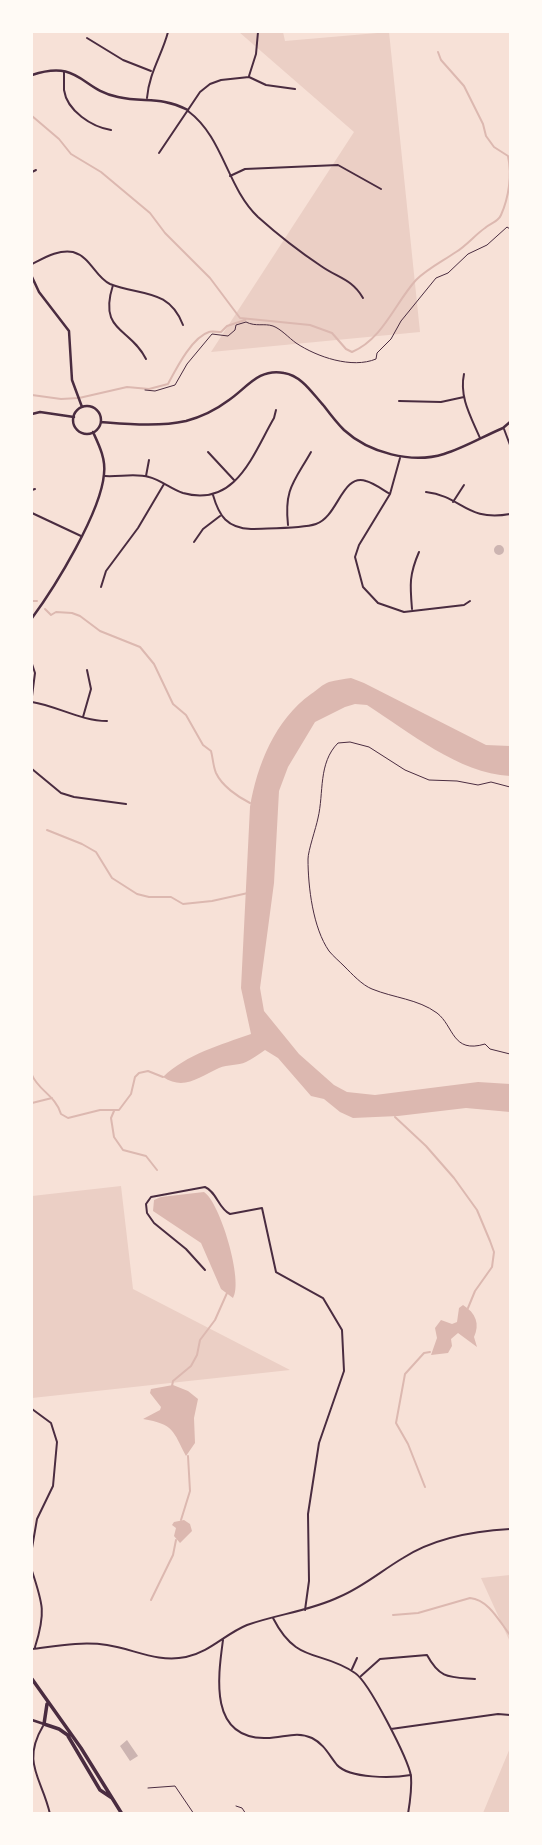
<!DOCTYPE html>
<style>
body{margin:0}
#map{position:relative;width:542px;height:1845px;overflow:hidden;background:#f7e1d7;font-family:"PT Sans",sans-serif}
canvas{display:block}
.frame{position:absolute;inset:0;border:33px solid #fffaf5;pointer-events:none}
</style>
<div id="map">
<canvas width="542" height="1845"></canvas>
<div class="frame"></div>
</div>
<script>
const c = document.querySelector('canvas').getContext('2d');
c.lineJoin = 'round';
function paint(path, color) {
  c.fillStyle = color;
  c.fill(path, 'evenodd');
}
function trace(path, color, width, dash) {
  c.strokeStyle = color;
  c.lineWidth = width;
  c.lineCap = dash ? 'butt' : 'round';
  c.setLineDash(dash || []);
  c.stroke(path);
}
paint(new Path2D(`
 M239,32H283L285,41L389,32L420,332L211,352L354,132Z
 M121,1186L133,1289L290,1370L32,1398V1196Z
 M510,1575V1642L481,1578Z
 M510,1748V1813H483Z`), '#ebcfc5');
paint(new Path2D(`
 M351,678L364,683L486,745L510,746V776C458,773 409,732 367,705L355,704L345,707L315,722L288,767L279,791L274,883L260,988L264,1011L299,1054L334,1085L347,1092L375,1095L478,1082L510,1084V1112L466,1108L398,1116L353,1118L340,1112L324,1099L311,1096L278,1058L265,1050C259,1054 252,1059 246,1062C238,1066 228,1064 219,1068C199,1077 184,1091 163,1077C187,1054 220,1045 251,1034L241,988L250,807C257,765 275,720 311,694C317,690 323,684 329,682C336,680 344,679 351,678Z
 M204,1192C220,1202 244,1282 233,1298L221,1289L201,1243L153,1211L154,1200L161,1197Z
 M463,1305C476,1313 480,1324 474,1337L477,1347L458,1333L451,1339L452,1346L448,1353L431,1355L437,1338L435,1328L441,1320L452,1324L457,1322L459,1308Z
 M173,1385L188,1391L198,1399L194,1418L195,1443L186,1456C173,1431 174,1424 143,1419L160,1410L161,1407L150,1393L151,1389Z
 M184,1520L190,1524L192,1531L180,1543L174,1536L176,1528L172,1525L174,1522Z`), '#dcb8b0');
trace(new Path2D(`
 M32,116L59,139L71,154L101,172L150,213L165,233L210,278L240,318L310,325L332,333L346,349L352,352C383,339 395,303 416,280C427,269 443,261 456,252C466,246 475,235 485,228C491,223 498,222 501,215C509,197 512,175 508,156L494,147L486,136L483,124L464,86L441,60L438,52
 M32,395L61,399L79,398L127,387L149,389L168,384C176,369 192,337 209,332C210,331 220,332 221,332L227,326L245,320
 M32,601H37
 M45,609L51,615L56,612L72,613L80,616L100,631L140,647L154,664L173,704L186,715L203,745L211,751C213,758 213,766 216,773C222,786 238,797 250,803
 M47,830L82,844L96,852L112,878L137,894L149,897H171L183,904L212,901L248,893
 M32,1075C38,1090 56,1096 61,1114L68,1118L100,1110H119L131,1094L135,1077L139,1073L148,1071L163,1077
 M32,1103L52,1098
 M114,1111L111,1118L114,1137L123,1150L146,1156L157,1170
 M395,1117L426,1146L454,1178L477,1210L490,1241L494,1252L492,1267L475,1291L468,1308
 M172,1386L173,1381L191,1366L197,1355L200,1340L215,1320L227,1293
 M425,1487L408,1444L396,1423L405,1374L424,1353L430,1352
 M181,1520L190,1491L188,1456
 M151,1600L173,1555L176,1540
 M393,1615L418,1613L470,1598C489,1600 499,1621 510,1635`), '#dcb8b0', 2);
paint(new Path2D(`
 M494 550a5 5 0 1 1 10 0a5 5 0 1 1-10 0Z
 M127,1740L138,1756L130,1761L120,1746Z`), '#ccb4b1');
trace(new Path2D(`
 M145,390L155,391L175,385L187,364L212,334L228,336L235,330L236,325L246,322C256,327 264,323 273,326C281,329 289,338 296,343C317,357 352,369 376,359L377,353L391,339L401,321L436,278L448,273L468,254L487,245L507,227L510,229
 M510,787L491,782L478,785L457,781L429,780L405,770L369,747L350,742L338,743C318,763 324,793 318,818C316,828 308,851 308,859C308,887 313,928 329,951C333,956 339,961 344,966C352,974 362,985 372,989C394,998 418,999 437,1013C454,1026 452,1054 485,1044L490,1049L510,1054`), '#4a2c40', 1);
trace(new Path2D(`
 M148,1788L175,1786L194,1814
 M236,1806L242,1808L246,1814`), '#4a2c40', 1);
trace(new Path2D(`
 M87,38L123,60L151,71
 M64,72C64,78 64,84 64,90C67,111 92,127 111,130
 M249,76L256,54L258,32
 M147,98C149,73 162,55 168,32
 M188,111C224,138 226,186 258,217C277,234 300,252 321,266C338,278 352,279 363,298
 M159,153L200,92L210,84L221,80L249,77L266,85L295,89
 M32,172L36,170
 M230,176L245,169L338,165L381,189
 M32,264C44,258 59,249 73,252C91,257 95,277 110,284C140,296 169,288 183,325
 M113,285C98,332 130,327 146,359
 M464,374C459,397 471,417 480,438
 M399,401L441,402L464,397
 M504,429L510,445
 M208,452L234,480
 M400,458L390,494L359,545L355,557L363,587L378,603L404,612L464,605L470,601
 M105,476C119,477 136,473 149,477C161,480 171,489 183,493C236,508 253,454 274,418L276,410
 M146,476L149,460
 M32,490L35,489
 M426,492C462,496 466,522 510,514
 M213,495C219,516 227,528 251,529C268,528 301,529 316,524C338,517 342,473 366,481C374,483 383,490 390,494
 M453,502L464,485
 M32,513L81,536
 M288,525C284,489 294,482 311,452
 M194,542L203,529L220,516
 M101,587L106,571L138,528L164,484
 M412,609C410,585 409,575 419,552
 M32,664L35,673L32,696
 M32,702C57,706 81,721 107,721
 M83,717L91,689L87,670
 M32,769L61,793L74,797L126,804
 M205,1270L186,1249L154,1223L147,1213L146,1204L151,1197L205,1187C217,1192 218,1208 230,1214L262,1208L276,1272L323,1298L342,1330L344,1371L319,1443L308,1514L309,1581L305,1610
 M32,1409L51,1423L57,1442L53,1486L37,1519L32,1548
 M32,1571C43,1604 46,1613 35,1647
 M273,1618C297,1665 320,1649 355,1673C369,1682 408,1759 411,1776C412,1788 410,1802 408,1814
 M223,1640C218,1677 209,1737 264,1738C282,1739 295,1730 312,1738C324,1744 329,1755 337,1765C350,1779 393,1778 411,1775
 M32,1649C56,1646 82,1641 107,1645C134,1649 157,1663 186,1657C210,1652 225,1634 247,1625C278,1614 310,1611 339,1597C363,1587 381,1571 403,1558C434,1538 474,1531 510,1529
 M352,1669L357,1658
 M361,1676L380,1659L427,1655C440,1679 449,1677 475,1679
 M43,1726C21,1763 42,1778 50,1814
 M391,1729L498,1714L510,1715`), '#4a2c40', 2);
trace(new Path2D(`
 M32,75C80,59 81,90 118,97C145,103 160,96 188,110
 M32,277L39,292L69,331L72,380L82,407
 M73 420a14 14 0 1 1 28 0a14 14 0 1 1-28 0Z
 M32,414L40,412L74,417
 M101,422C128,424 159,427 186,421C201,417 217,409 229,400C247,388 258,368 284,373C302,376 312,393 324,406C330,414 337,423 344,430C369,453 412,464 444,454C464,448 484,436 503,428L510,422
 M32,618C55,587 101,512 104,474C106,459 99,445 93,432`), '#4a2c40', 2.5);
trace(new Path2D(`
 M32,1720L44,1724`), '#4a2c40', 2.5);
trace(new Path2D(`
 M32,1679L81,1748L122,1814
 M47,1704L44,1724L59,1729L69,1736
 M68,1736L100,1790L112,1798`), '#4a2c40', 3.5);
</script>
